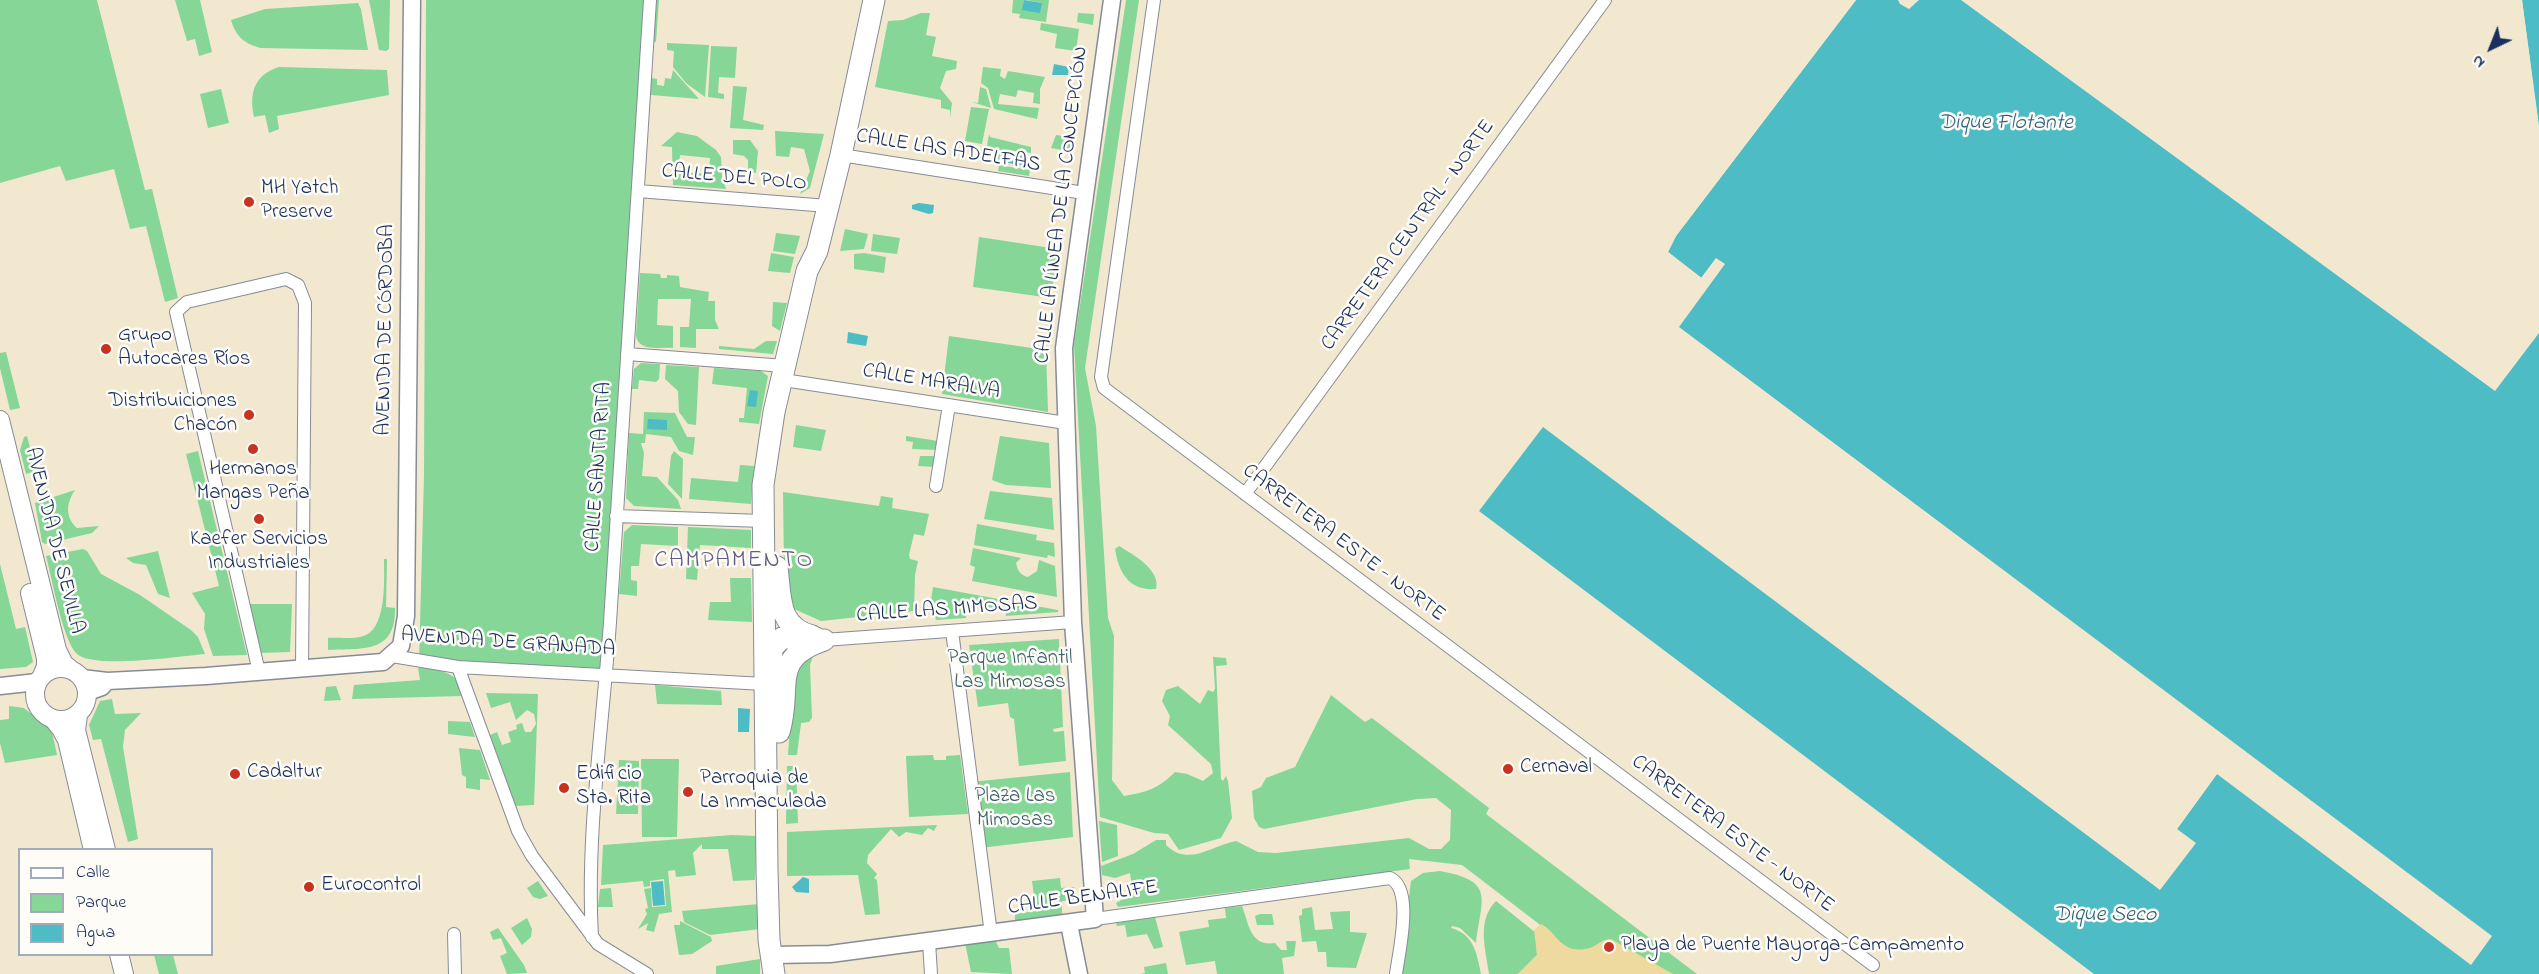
<!DOCTYPE html>
<meta charset="utf-8">
<style>
body{margin:0}
#map{position:relative;width:2539px;height:974px;overflow:hidden;background:#f1e8cf;font-family:"Indie Flower",sans-serif}
canvas{display:block}
.legend{position:absolute;left:18px;top:848px;width:195px;height:108px;box-sizing:border-box;background:#fdfcf7;border:2px solid #a3aaba;margin:0;padding:8px 10px;list-style:none;font-size:18px;color:#1b2f5e}
.legend li{display:flex;align-items:center;gap:12px;height:30px}
.legend b{width:30px;border:2px solid #a3aaba}
.north{position:absolute;left:2461px;top:18px;width:60px;height:60px;-webkit-text-stroke:4px #fdfcf7;paint-order:stroke;rotate:223deg;font-size:16px;font-weight:700;line-height:24px;text-align:center;color:#1b2f5e}
.north::after{content:'';display:block;margin:auto;width:21px;height:27px;background:#1b2f5e;clip-path:polygon(50% 0,100% 100%,50% 72%,0 100%)}
</style>
<div id="map">
<canvas width="2539" height="974"></canvas>
<ul class="legend">
<li><b style="height:8px;background:#fff"></b>Calle</li>
<li><b style="height:16px;background:#85d697"></b>Parque</li>
<li><b style="height:16px;background:#4ebcc5"></b>Agua</li>
</ul>
<div class="north">N</div>
</div>
<script>
const c = document.querySelector('canvas').getContext('2d');
c.lineJoin = 'round';
function paint(path, color) {
  c.fillStyle = color;
  c.fill(path, 'evenodd');
}
function trace(path, color, width, dash) {
  c.strokeStyle = color;
  c.lineWidth = width;
  c.lineCap = dash ? 'butt' : 'round';
  c.setLineDash(dash || []);
  c.stroke(path);
}
function drawText(font, color, halo, rows, align = 'center') {
  c.font = font + ' "Indie Flower",sans-serif';
  c.lineWidth = 5;
  c.setLineDash([]);
  c.textBaseline = 'middle';
  c.strokeStyle = halo;
  c.fillStyle = color;
  for (const [text, x, y, turn = 0] of rows) {
    c.save();
    c.translate(x, y);
    c.rotate((+turn || 0) * Math.PI / 180);
    c.textAlign = isNaN(turn) ? turn : align;
    if (halo) c.strokeText(text, 0, 0);
    c.fillText(text, 0, 0);
    c.restore();
  }
}
paint(new Path2D(`
 M0,0H97L145,190L152,189L178,298L165,302L146,226L130,229L114,169L66,181L60,166L0,183Z
 M175,0H200L212,52L199,56L195,39L187,41Z
 M369,0H390L389,49L386,51L379,50Z
 M426,0H659L656,42L648,41L606,674L419,662L424,476Z
 M1013,0H1024L1023,10L1042,3L1026,0H1049L1046,22L1019,18L1020,14L1012,13Z
 M1126,0H1139L1085,368L1096,426L1108,618L1114,636L1112,780L1124,796C1147,792 1158,789 1175,772L1187,774L1203,781L1213,773L1211,764L1168,725L1170,716L1162,701L1166,690L1178,686L1200,704L1208,690L1213,692L1215,689L1213,657L1226,658L1227,665L1216,666L1221,779L1223,781L1226,776L1228,781L1232,818L1221,838L1179,850L1168,834L1154,833L1100,817L1074,345Z
 M358,3L361,9L368,50L261,48C245,44 236,37 231,20L265,9Z
 M921,13H930L926,35L936,37L932,56L957,61L956,69L946,71L940,88L952,103L950,118V110L941,108V100L875,87L888,21L903,20Z
 M1078,13L1094,14L1093,25L1077,22Z
 M1041,23L1079,29L1076,51L1055,48L1057,34L1040,30Z
 M667,43L709,45L705,97L686,83L673,67L674,51L667,50Z
 M711,46L737,47L735,78L719,77L718,93L724,94V99L708,97Z
 M279,67L387,70L389,95L277,116L279,129L269,133L265,115L254,117C249,93 254,75 279,67Z
 M983,67L1001,69L1000,76L1005,79L1008,71L1045,77L1040,89V104L1033,103L1034,93L1018,90L1016,97L1000,94L998,104L1039,108L1037,119L994,109L988,88L981,83Z
 M673,70L699,99L651,95V78L657,79V85L664,86L665,78L671,79Z
 M733,86L747,87L743,120L764,125L763,130L730,128Z
 M980,87L986,89L991,108L972,102L978,103Z
 M221,89L229,123L208,128L200,94Z
 M971,107L989,109L982,144L965,141Z
 M775,131L824,134L810,188L800,194L810,171L804,149L791,147L789,157L776,156Z
 M677,132L697,136L716,150L721,157L722,177L726,189L673,185L672,147L661,146ZM680,155L710,158L709,174L678,172Z
 M989,134L990,137L1031,147V153L1007,150L1004,166L1030,170L1029,176L998,171L1000,160L994,159V154L986,152Z
 M1056,135L1074,138L1072,152L1051,148Z
 M733,140H750L758,151L756,173L748,172V160L744,156L733,154Z
 M845,229L868,234L864,249L840,251Z
 M776,233L800,236L795,254L773,251Z
 M873,234L900,238L897,254L871,251Z
 M979,237L1058,249L1051,298L973,287Z
 M771,253L794,257L790,273L768,271Z
 M864,253L886,257L884,273L854,269V254Z
 M640,273L660,274L661,278H667V275L679,276L680,287L709,292L708,301H715V320L719,329H696V348L680,347V327H689L691,299H658L657,325L673,326V348C659,347 638,352 636,335Z
 M773,302L787,303L780,331L772,326Z
 M949,336L1046,350L1048,412L942,394Z
 M766,341H777L773,354L719,349V346L754,349Z
 M6,352L20,408L10,410L0,368V353Z
 M641,363L660,364L659,379L656,382L639,380L638,389H632L634,369Z
 M666,365L699,367L696,425L688,424L679,412L678,391L665,379Z
 M714,368L761,371L768,376L759,424L739,422V418H744L747,388L712,384Z
 M644,412L675,413L687,437H695L693,455L679,451L671,437L646,434L645,443H641L644,453L642,476L657,477L678,500L681,509L634,506L626,498L629,433L643,434Z
 M796,425L826,430L821,451L793,447Z
 M27,436L36,471L26,474L20,450L24,437Z
 M906,436L938,441L937,450L912,449L913,442L906,441Z
 M1000,436L1049,443L1051,488L1006,485L992,480Z
 M198,451L247,655L213,656L204,629L205,614L192,593L219,586L186,454Z
 M674,451L683,459L682,499L668,484L671,456Z
 M920,456H936L935,467L918,466Z
 M740,465L754,466L751,504L689,499L691,478L738,482Z
 M75,490C66,503 65,517 77,528L99,526L92,533L45,544L42,542L35,503Z
 M990,491L1052,498L1054,530L984,519Z
 M783,492L879,506L881,496L893,498L892,508L929,514L924,536L914,534L909,555L910,559L918,561L915,575L914,611L821,621L794,609L791,606L784,564Z
 M977,524L1037,535L1036,540L1054,543L1055,557L1048,555L1047,558L974,545Z
 M632,525L678,527V546L641,544L639,566H631V580L637,581V596L619,594L624,532Z
 M688,527L751,530V548L700,545L697,580L686,579Z
 M1119,546C1134,555 1161,570 1156,589C1129,591 1119,573 1115,549Z
 M973,548L1021,558L1016,563C1018,571 1020,575 1028,577L1037,571L1039,560L1055,566L1057,597L972,581L975,567L970,565Z
 M83,549L87,551L101,574L140,595L191,630L198,637L205,654C180,656 92,670 76,653C62,638 52,578 46,556Z
 M158,551L170,598L158,594L146,565L133,563L126,558Z
 M384,559H387L386,607L395,608C396,654 363,648 328,650V638C338,637 356,640 366,635C387,625 384,578 384,559Z
 M0,564L16,629L25,627L33,662L26,667L0,669Z
 M730,578H751L752,622L708,620L710,602H731Z
 M933,587L1058,610V612L1006,616L1005,607L966,609V618L936,620L931,600Z
 M248,604H292L290,652L259,653Z
 M1059,639L1063,727L1053,729L1054,732L1064,731L1066,761L1019,766L1014,719L1010,717L1008,703L978,707L969,645Z
 M813,656L810,665L812,718L809,722L801,723L797,755H788L793,683L800,659Z
 M418,668C435,668 465,673 461,696L352,699L354,685L420,680Z
 M655,685L721,691L722,705L657,704Z
 M336,686L341,700L324,701L326,687Z
 M486,693L538,694L534,805L516,806L490,735L497,732L502,745L511,742L508,732L517,729L516,725L522,723L525,732H531L536,724L534,714L527,710L516,720L510,702L491,708Z
 M1331,695L1365,722L1372,718L1489,808L1486,814L1697,974H1666L1572,956L1539,924L1462,865L1409,859L1410,869L1118,907L1116,903L1133,894L1130,873L1115,878L1102,875L1101,866L1133,854L1156,840H1166V845C1188,867 1211,846 1236,841L1258,852L1276,853L1409,838L1429,849H1441L1450,840L1451,810L1436,798L1417,799L1264,829L1259,827L1254,818L1252,791L1261,787L1266,778L1295,767Z
 M112,699L115,714L141,713L125,730L123,747L138,839L128,842L101,739L93,740L89,725L100,701Z
 M9,706L24,708L49,728L52,732L57,755L5,763L0,743V720L9,719Z
 M448,721L470,722L475,737L448,734Z
 M459,748L480,750L490,780L480,779V790L466,788V777L462,775Z
 M933,755L934,760H946V756L960,755L968,814L909,817L906,756Z
 M641,759H679L677,837H642Z
 M619,760L639,761L638,814H616Z
 M787,766H796L798,823L786,824Z
 M1070,772L1073,837L980,848L971,782Z
 M1099,821L1117,825L1118,856L1102,862Z
 M937,825L934,831L928,828L922,835L906,832L899,837L891,829L868,855L867,863L877,874L874,878L877,880L880,914L865,915L858,875L787,876V832Z
 M732,835L756,836L755,880L733,881L728,849H702V844L693,853L696,875L676,877L675,870L668,871L672,912L659,914L654,932L646,930L648,923L638,929L647,914L645,909L648,908L644,889L651,888L652,907L666,906L664,879L650,881V886L644,887L643,881L601,885L603,845Z
 M1440,871C1495,881 1482,897 1476,943L1460,928L1452,926L1451,928C1474,934 1477,954 1481,974H1399L1411,881L1423,873Z
 M1060,878L1061,888L1074,887L1075,900L1062,901V918L1015,924V914L1036,911L1032,881Z
 M538,881L548,896L540,899L533,897L527,888Z
 M611,888L613,907H598L600,889Z
 M1496,901L1536,933L1537,955L1518,974H1489C1486,950 1476,921 1496,901Z
 M759,904L760,929L710,935L684,922L682,911Z
 M1242,906C1249,924 1250,947 1275,943L1281,950H1287L1286,941H1296L1294,956L1282,958L1284,974H1217L1215,961L1186,965L1179,932L1209,927L1208,920L1226,918L1225,908Z
 M1312,907L1315,930L1333,929L1330,912L1350,911V932L1367,933L1356,968L1327,967L1326,952H1318L1316,941L1302,942L1299,916L1302,915V909Z
 M1260,914H1272L1274,925H1257L1255,916Z
 M1155,917L1163,947L1154,949L1147,934L1127,937L1125,925L1117,926L1116,923Z
 M527,918L532,929L531,937L522,945L511,928Z
 M680,921L711,937L712,941L692,954L679,955L674,925H680Z
 M498,928L524,965L527,973L507,974L500,956L507,953L501,938L493,940L490,932Z
 M995,940L999,948H1009L1012,974L971,972L965,943Z
 M154,955H173L178,974H159Z
 M760,959V974H716V966Z
 M1166,963L1168,974H1141L1145,973L1144,967Z`), '#85d697');
paint(new Path2D(`
 M1541,924C1557,932 1560,953 1585,949C1596,948 1600,939 1611,939L1673,974H1518L1537,955L1534,930Z`), '#eeda9e');
paint(new Path2D(`
 M1024,0L1042,3L1040,13L1022,10Z
 M1856,0H1898L1900,4L1909,9L1919,0H1961L2495,391L2539,333V974H2094L1479,511L1543,427L2160,890L2196,843L2177,829L2217,774L2471,965L2492,936L1679,327L1725,264L1716,258L1701,278L1668,252L1676,236Z
 M2522,0H2539V126Z
 M1054,64L1069,67L1068,75H1052Z
 M1009,153L1028,157L1030,162L1027,166L1008,163Z
 M919,203L934,205L933,213L929,214L912,209V205Z
 M848,332L868,336L866,346L847,343Z
 M750,390L758,391L756,407L747,406Z
 M648,419L667,420V430L647,429Z
 M738,708L750,709L749,732H738Z
 M803,877L809,879V893L796,892L792,887Z
 M663,881L665,905L653,906L651,882Z`), '#4ebcc5');
paint(new Path2D(`
 M1852,0H1856L1676,236L1668,252L1703,279L1700,280L1665,254L1673,235Z
 M2519,0H2522L2539,129L2536,127Z
 M2215,773L2217,774L2177,829L2175,827Z`), '#f1e8cf');
const street = new Path2D(`
 M1154,0L1101,377L1104,388L1873,965
 M841,155L1084,193
 M638,191L828,206
 M627,354L785,366
 M790,381L1066,423
 M936,486L949,405
 M1245,494L1605,0
 M616,516L763,521
 M952,631L991,934
 M824,640L1073,622
 M392,656L458,667L764,684
 M458,667L518,831L532,856L598,944L647,974
 M259,672L176,312L187,302L286,279L298,285L305,303L302,668
 M1095,919L1390,878C1414,889 1399,951 1396,974
 M454,934L455,974
 M592,937C586,833 603,726 610,622C623,415 637,207 650,0
 M929,942L931,974`);
const secondary = new Path2D(`
 M82,678L107,681L206,676L383,662L401,646L406,616L412,0
 M0,686L37,682
 M88,692L102,687L107,681
 M1069,924L1079,974
 M773,955L830,954L1095,919L1073,622L1064,348L1112,0`);
const primary = new Path2D(`
 M0,420L57,650L64,664L70,669
 M30,593L46,658V666L42,676
 M35 694a26 26 0 1 1 52 0a26 26 0 1 1-52 0Z
 M78,715L76,730L106,850
 M53,719L61,729L67,740L93,850
 M119,954L124,974`);
const highway = new Path2D(`
 M777,567C781,597 777,627 812,636
 M771,667L772,648L782,638H816
 M779,732C793,687 768,659 824,640
 M774,974L769,940L767,870L763,485L774,412L807,271L817,251L841,155L874,0`);
trace(street, '#868c96', 14);
trace(secondary, '#868c96', 19);
trace(primary, '#868c96', 20);
trace(highway, '#868c96', 23);
trace(street, '#fff', 12);
trace(secondary, '#fff', 16);
trace(primary, '#fff', 18);
trace(highway, '#fff', 21);
for (const [x, y, r, color] of [
 [249,202,6,"#c8321e"],
 [106,349,6,"#c8321e"],
 [249,415,6,"#c8321e"],
 [253,449,6,"#c8321e"],
 [259,519,6,"#c8321e"],
 [1508,769,6,"#c8321e"],
 [235,774,6,"#c8321e"],
 [564,788,6,"#c8321e"],
 [688,792,6,"#c8321e"],
 [309,887,6,"#c8321e"],
 [1609,947,6,"#c8321e"]
]) {
  const dot = new Path2D();
  dot.arc(x, y, r, 0, 2 * Math.PI);
  c.fillStyle = color;
  c.fill(dot);
  trace(dot, '#fdfcf7', 2);
}
drawText('21px', '#1b2f5e', '#fdfcf7', [
 ["CALLE LAS ADELFAS",948,152,9],
 ["CALLE DEL POLO",734,179,5],
 ["CALLE LA LÍNEA DE LA CONCEPCIÓN",1063,205,-83],
 ["CARRETERA CENTRAL - NORTE",1409,236,-54],
 ["AVENIDA DE CÓRDOBA",387,330,-89],
 ["CALLE MARALVA",931,383,9],
 ["CALLE SANTA RITA",600,467,-86],
 ["AVENIDA DE SEVILLA",53,541,76],
 ["CARRETERA ESTE - NORTE",1343,544,37],
 ["CALLE LAS MIMOSAS",947,611,-4],
 ["AVENIDA DE GRANADA",508,644,4],
 ["CARRETERA ESTE - NORTE",1732,835,37],
 ["CALLE BENALIFE",1083,899,-8]
]);
drawText('21px', '#1b2f5e', '#fdfcf7', [
 ["MH Yatch",261,190],
 ["Preserve",261,214],
 ["Grupo",118,337],
 ["Autocares Ríos",118,361],
 ["Distribuiciones",237,403,"right"],
 ["Chacón",237,427,"right"],
 ["Hermanos",253,471,"center"],
 ["Mangas Peña",253,495,"center"],
 ["Kaefer Servicios",259,541,"center"],
 ["Industriales",259,565,"center"],
 ["Cernaval",1520,769],
 ["Cadaltur",247,774],
 ["Edificio",576,776],
 ["Sta. Rita",576,800],
 ["Parroquia de",700,780],
 ["La Inmaculada",700,804],
 ["Eurocontrol",321,887],
 ["Playa de Puente Mayorga-Campamento",1621,947]
], 'left');
drawText('21px', '#3b616f', '#fdfcf7', [
 ["Parque Infantil",1010,660],
 ["Las Mimosas",1010,684],
 ["Plaza Las",1015,798],
 ["Mimosas",1015,822]
]);
drawText('italic 22px', '#2d6082', '#fdfcf7', [
 ["Dique Flotante",2006,124],
 ["Dique Seco",2105,916]
]);
c.letterSpacing = '1.5px';
drawText('24px', '#615c87', '#fdfcf7', [
 ["CAMPAMENTO",734,562]
]);
c.letterSpacing = '0px';
</script>
